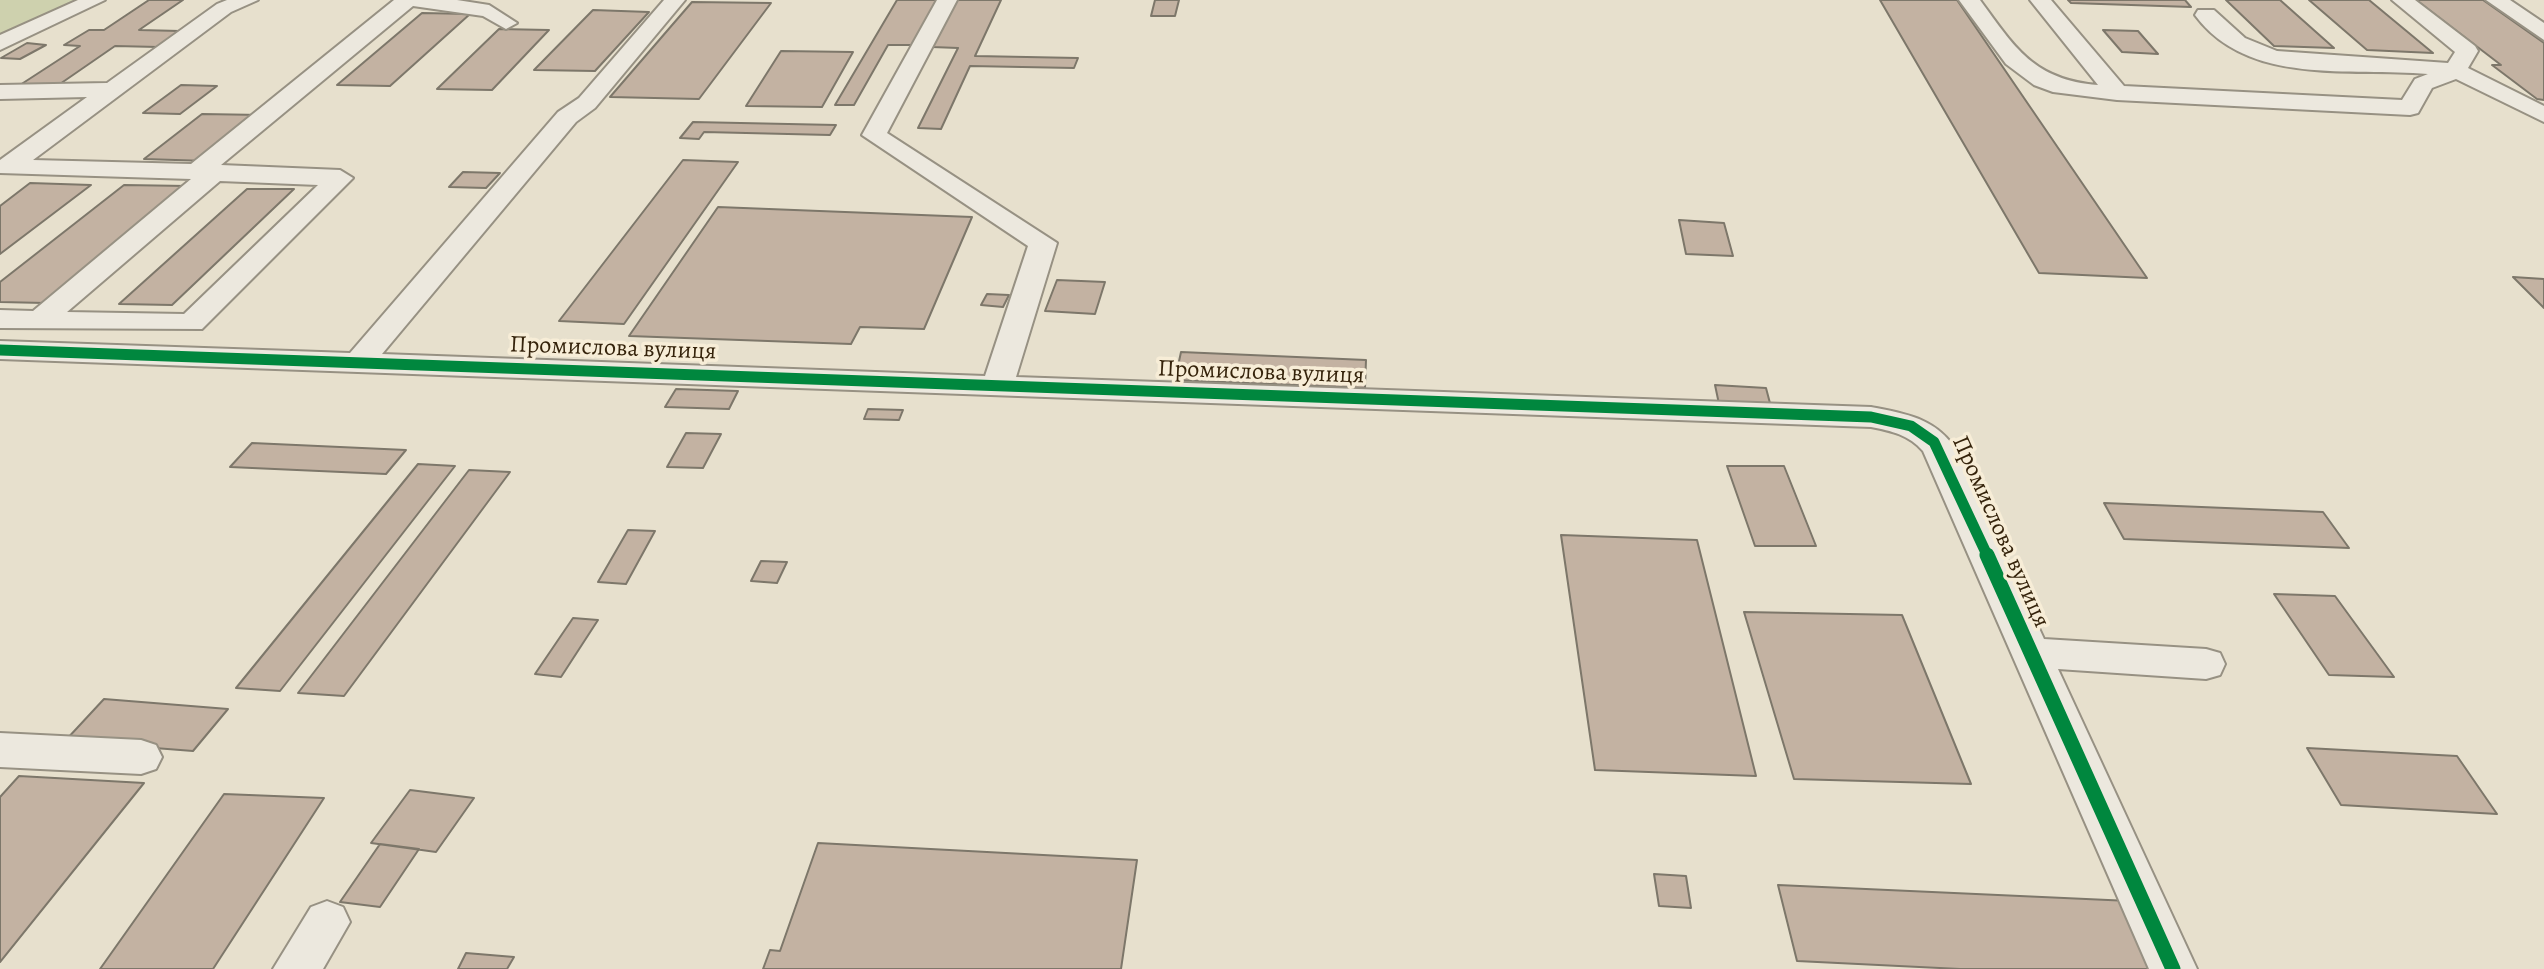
<!DOCTYPE html>
<meta charset="utf-8">
<style>
body{margin:0}
canvas{display:block;background:#e7e0cd}
</style>
<canvas width="2544" height="969"></canvas>
<script>
const c = document.querySelector('canvas').getContext('2d');
c.lineJoin = 'round';
function paint(path, color) {
  c.fillStyle = color;
  c.fill(path, 'evenodd');
}
function trace(path, color, width, dash) {
  c.strokeStyle = color;
  c.lineWidth = width;
  c.lineCap = dash ? 'butt' : 'round';
  c.setLineDash(dash || []);
  c.stroke(path);
}
function drawText(font, color, halo, rows, align = 'center') {
  c.font = font + ' Alegreya,serif';
  c.lineWidth = 7;
  c.setLineDash([]);
  c.textBaseline = 'middle';
  c.strokeStyle = halo;
  c.fillStyle = color;
  for (const [text, x, y, turn = 0] of rows) {
    c.save();
    c.translate(x, y);
    c.rotate((+turn || 0) * Math.PI / 180);
    c.textAlign = isNaN(turn) ? turn : align;
    if (halo) c.strokeText(text, 0, 0);
    c.fillText(text, 0, 0);
    c.restore();
  }
}
paint(new Path2D(`
 M0,0H84L0,40Z`), '#ced1ae');
const building = new Path2D(`
 M149,0H183L139,30L180,31L158,47L115,46L57,86L20,85L80,46L64,45L89,30H104Z
 M897,0H938L914,45H888L854,105H835Z
 M956,0H1001L975,56L1078,58L1074,68L970,66L941,129L918,128L958,48L932,47Z
 M1155,0H1179L1175,16H1151Z
 M1880,0H1957L2147,278L2039,273Z
 M2068,0H2185L2191,7L2071,3Z
 M2226,0H2280L2334,48L2274,46Z
 M2309,0H2369L2433,53L2367,50Z
 M2416,0H2483L2544,43V100L2537,99L2492,65H2501Z
 M692,2L771,3L699,99L610,97Z
 M593,10L649,12L595,71L534,70Z
 M422,13L470,14L390,86L337,85Z
 M499,29L549,30L492,90L437,89Z
 M2103,30L2138,31L2158,54L2122,52Z
 M27,43L46,45L20,59L1,58Z
 M781,51L853,52L822,107L746,106Z
 M181,85L217,86L180,114L143,113Z
 M202,114L262,115L207,161L144,159Z
 M693,122L836,125L830,135L704,132L699,139L680,138Z
 M683,160L738,162L624,324L559,321Z
 M463,172L500,173L486,188L449,187Z
 M30,183L91,185L0,254V206Z
 M124,185L187,186L45,303L0,302V282Z
 M247,189H294L172,305L119,304Z
 M718,207L972,217L924,329L860,327L851,344L629,336Z
 M1679,220L1724,223L1733,256L1686,254Z
 M2513,277L2544,279V308Z
 M1057,280L1105,282L1095,314L1045,311Z
 M987,294L1009,295L1003,307L981,305Z
 M1181,352L1366,360L1365,388L1175,380Z
 M1715,385L1766,388L1771,407L1719,404Z
 M676,389L738,391L729,409L665,407Z
 M868,409L903,410L899,420L864,419Z
 M686,433L721,434L703,468L667,467Z
 M252,443L406,450L386,474L230,467Z
 M418,464L455,466L280,691L236,688Z
 M1727,466H1784L1816,546H1755Z
 M469,470L510,472L344,696L298,693Z
 M2104,503L2323,512L2349,548L2124,539Z
 M628,530L655,531L626,584L598,582Z
 M1561,535L1697,540L1756,776L1595,770Z
 M761,561L787,562L777,583L751,581Z
 M2274,594L2335,596L2394,677L2329,675Z
 M1744,612L1902,615L1971,784L1794,779Z
 M573,618L598,620L561,677L535,674Z
 M104,699L228,709L193,751L65,741Z
 M2307,748L2457,756L2497,814L2341,805Z
 M19,776L144,783L0,962V797Z
 M410,790L474,798L436,852L371,843Z
 M224,794L324,798L213,969H100Z
 M818,843L1137,860L1121,969H763L770,950L780,951Z
 M380,844L419,849L380,907L340,902Z
 M1654,874L1686,876L1691,908L1659,906Z
 M1778,885L2130,901L2162,969H1960L1797,961Z
 M466,953L514,957L507,969H458Z`);
paint(building, '#c3b2a2');
trace(building, '#7d776a', 2);
const minor = new Path2D(`
 M78,0H105L0,50V35Z
 M227,0H258L231,12L33,160L191,164L394,0H457L489,5L517,23L506,29L483,16L413,6L221,165L340,170L353,178L202,329L0,328V310L33,311L191,179L0,173V160L87,97L0,99V85L107,83L217,4ZM220,181L318,185L184,314L67,312Z
 M664,0H685L595,108L576,122L382,354L985,376L1028,246L862,135L937,0H957L887,133L1057,243L1016,377L1871,407C1907,414 1936,418 1957,451L2044,639L2206,649L2220,653L2225,664L2220,675L2206,679L2058,669L2197,969H2149L1923,451C1909,435 1892,431 1871,427L0,359V341L350,353L558,112L579,98Z
 M1959,0H1980C2015,48 2034,80 2098,85L2030,0H2051L2124,86L2402,100L2415,79L2428,74C2351,67 2248,87 2195,15L2198,10H2214L2245,38L2277,51L2448,63L2455,52L2392,0H2415L2475,46L2478,51L2468,68L2544,106V122L2456,79L2432,88L2418,113L2410,115L2117,100L2053,92L2034,85L2006,64Z
 M2486,0H2510L2544,23V40Z
 M0,733L141,740L156,745L162,757L156,769L141,774L0,767Z
 M327,901L343,907L350,922L323,969H273L311,907Z`);
trace(minor, '#979183', 4);
paint(minor, '#ece8de');
trace(new Path2D(`
 M0,350L1871,417L1911,426L1934,442L1988,557`), '#00873e', 11);
trace(new Path2D(`
 M1987,555L2173,969`), '#00873e', 15);
drawText('24px', '#35230b', '#f7edd7', [
 ["Промислова вулиця",613,349,2],
 ["Промислова вулиця",1261,373,2],
 ["Промислова вулиця",2000,532,66]
]);
</script>
